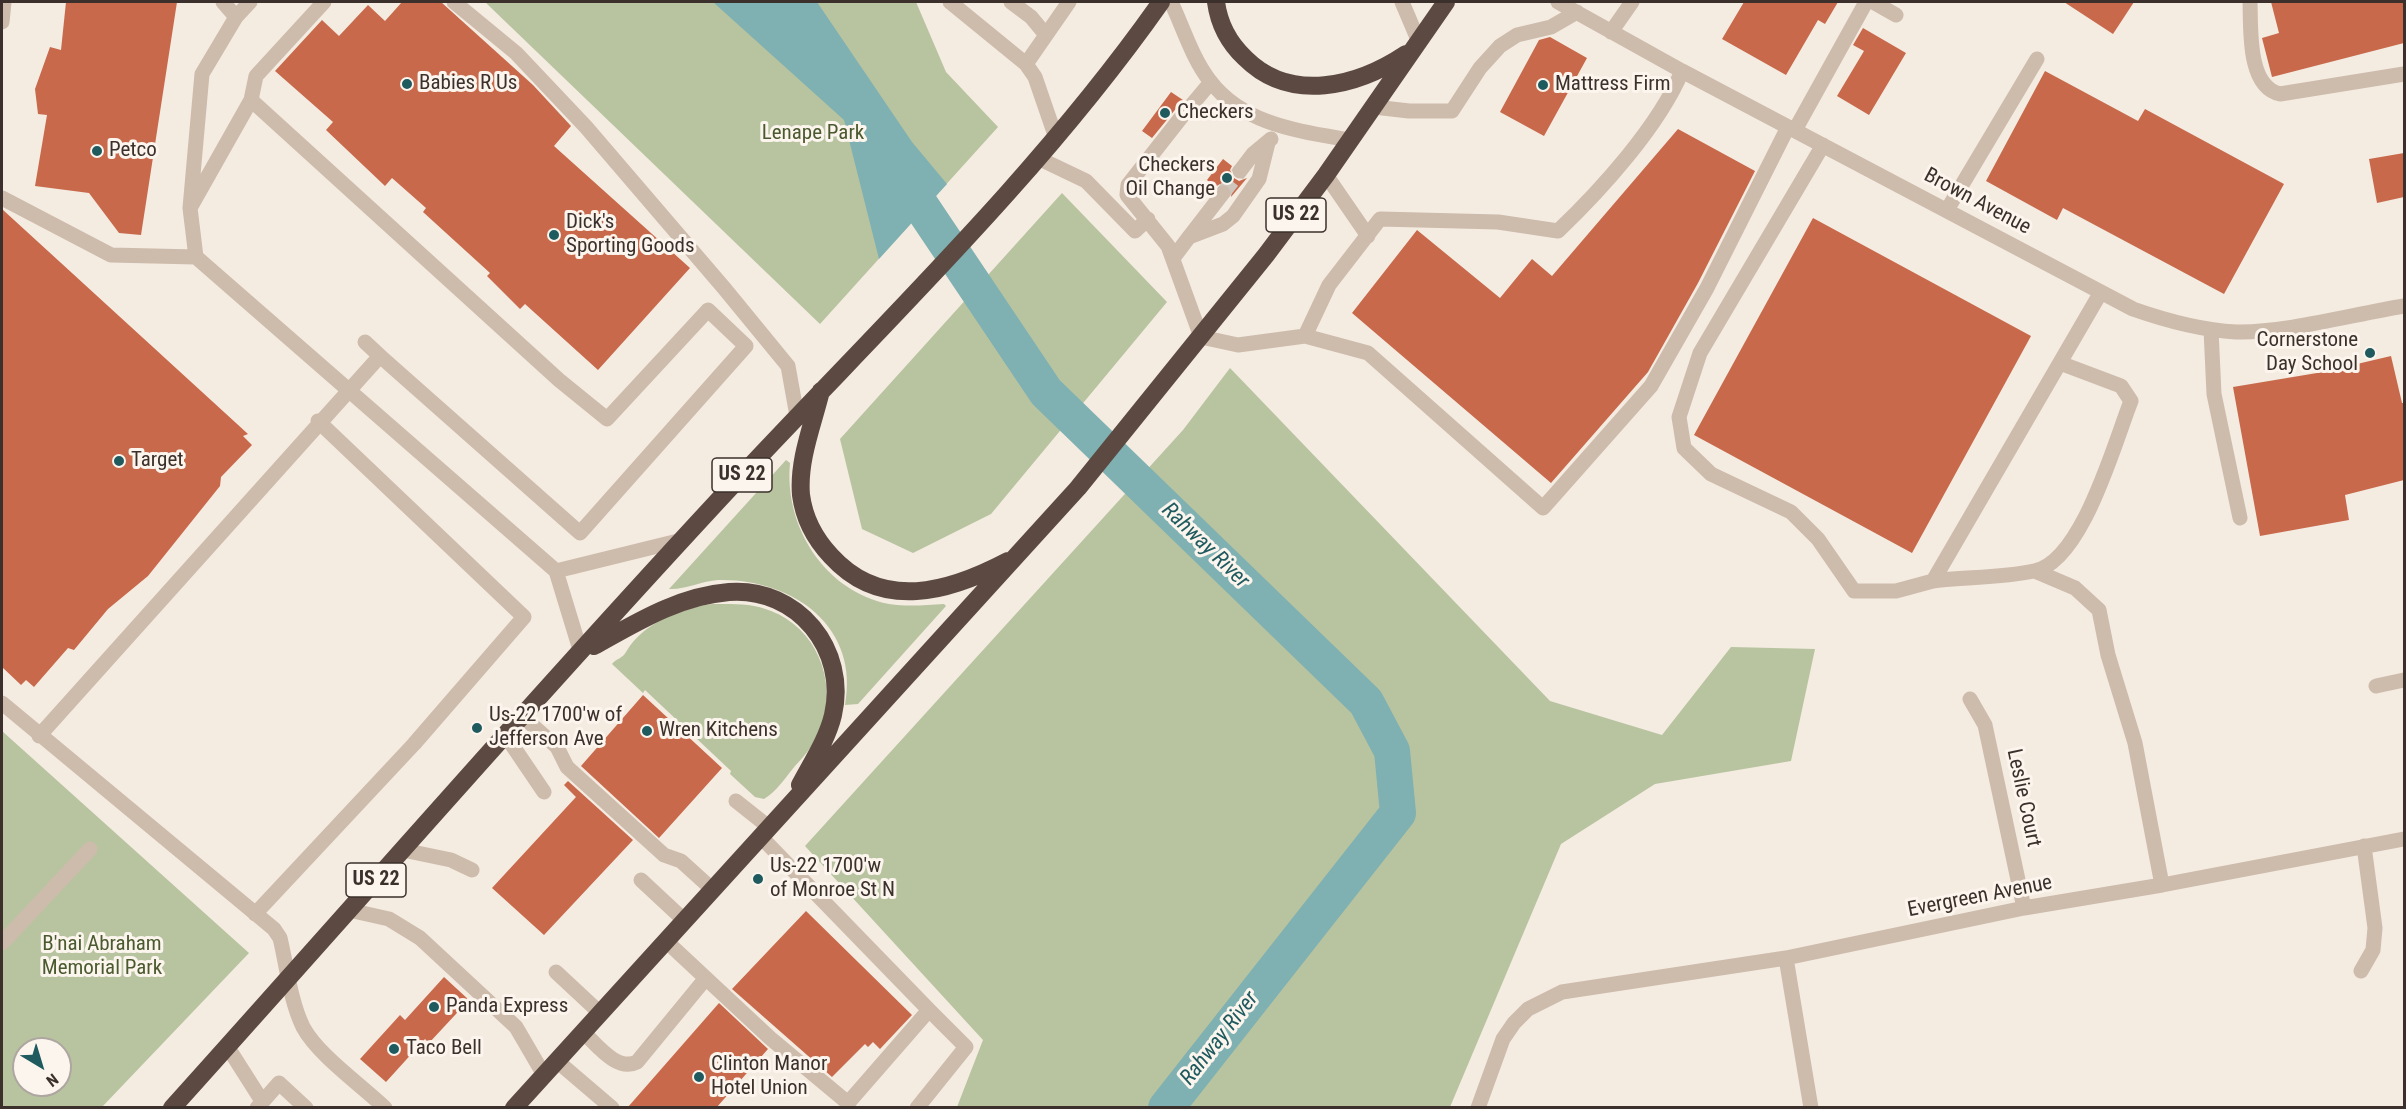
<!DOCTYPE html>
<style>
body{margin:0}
#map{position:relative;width:2406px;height:1109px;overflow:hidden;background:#f4ebe1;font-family:"Roboto Condensed",sans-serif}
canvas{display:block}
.frame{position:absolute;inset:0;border:3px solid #3b302b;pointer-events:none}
.north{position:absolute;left:12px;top:1037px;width:60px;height:60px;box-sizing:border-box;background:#fbf5ee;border:2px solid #aea6a0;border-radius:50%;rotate:142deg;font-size:16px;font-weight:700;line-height:24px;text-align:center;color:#3b302b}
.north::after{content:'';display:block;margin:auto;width:21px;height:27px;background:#1f5a5e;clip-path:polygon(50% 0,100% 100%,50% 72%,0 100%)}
</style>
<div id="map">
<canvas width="2406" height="1109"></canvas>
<div class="frame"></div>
<div class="north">N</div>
</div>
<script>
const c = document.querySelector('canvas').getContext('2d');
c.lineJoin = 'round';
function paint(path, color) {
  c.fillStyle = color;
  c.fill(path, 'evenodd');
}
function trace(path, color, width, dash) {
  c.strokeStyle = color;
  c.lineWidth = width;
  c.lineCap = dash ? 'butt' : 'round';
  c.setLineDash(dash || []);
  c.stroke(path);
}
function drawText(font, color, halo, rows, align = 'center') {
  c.font = font + ' "Roboto Condensed",sans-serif';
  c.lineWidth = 6;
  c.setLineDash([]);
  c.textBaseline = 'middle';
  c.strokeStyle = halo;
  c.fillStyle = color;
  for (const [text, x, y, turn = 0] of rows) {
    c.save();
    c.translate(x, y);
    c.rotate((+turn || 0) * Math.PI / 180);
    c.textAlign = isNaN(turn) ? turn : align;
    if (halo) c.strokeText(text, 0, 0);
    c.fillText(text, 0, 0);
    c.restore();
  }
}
paint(new Path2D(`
 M485,2H916L946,72L998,127L820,324Z
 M1062,193L1167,302L991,514L913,553L862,529L840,439Z
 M1230,368L1550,701L1662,735L1731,647L1815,649L1791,761L1655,784L1561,844L1450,1107H957L983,1040L805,846L1183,430Z
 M786,460L790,463C784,526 824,591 889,604C908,607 926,605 944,604L946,606L858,704L845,705C860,626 792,578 718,580C702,581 684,590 669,589Z
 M712,604C732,604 753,603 771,611C816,628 836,679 823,724C818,740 806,754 795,766C786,777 776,792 764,799L755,797L730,774L731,771L645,690L643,693L612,664C616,659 623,658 626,652C643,623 679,609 712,604Z
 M2,731L249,953L102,1107H2ZM24,1049H60V1085H24Z`), '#b8c4a0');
paint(new Path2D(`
 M713,2H817L912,142L947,184L879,259L844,120Z`), '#7fb0b2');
trace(new Path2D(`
 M897,170L1046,392L1366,702L1392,751L1398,813L1166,1108`), '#7fb0b2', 36);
paint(new Path2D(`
 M66,2H177L141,235L119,233L89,193L35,186L47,115L38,114L35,89L50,47L61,50Z
 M402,2H441L533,85L571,126L554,146L690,268L598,370L525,304L520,309L487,276L490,273L423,212L426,208L392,178L385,186L326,130L333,122L275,71L322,20L339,36L368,5L385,21Z
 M1744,2H1838L1825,24L1818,20L1786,75L1722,39Z
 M2064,2H2134L2113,34Z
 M2271,2H2404V43L2272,77L2262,38L2279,33Z
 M1863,28L1906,53L1869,115L1837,96L1864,51L1853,45Z
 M1550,37L1587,58L1544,136L1500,112L1539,40Z
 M2045,71L2138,121L2145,109L2284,184L2224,294L2063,208L2057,220L1986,181Z
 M1171,92L1183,100L1152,138L1142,131Z
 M1678,129L1755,171L1698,283L1648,372L1551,483L1352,313L1417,230L1500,298L1532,259L1552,276Z
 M2404,153V197L2377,203L2369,159Z
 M1223,159L1232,166L1230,170L1234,178L1239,181L1247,178L1231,197L1232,190L1228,185L1220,184L1215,187L1207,180Z
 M2,209L248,434L243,436L252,445L221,477L220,486L148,576L108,609L74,650L68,648L34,687L26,680L21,685L2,667Z
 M1813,218L2031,336L1912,553L1694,435Z
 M2391,356L2402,403H2404V480L2345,495L2349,520L2260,536L2233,387L2323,372Z
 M643,695L722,768L659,838L581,766Z
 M568,781L633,840L544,935L492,888L576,797L564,785Z
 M806,911L912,1015L880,1049L873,1042L868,1047L865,1044L832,1077L732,989Z
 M444,977L469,1000L429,1043L425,1039L386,1082L360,1059L400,1015L405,1020Z
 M719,1003L768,1049L717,1107H628Z`), '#c8694b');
trace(new Path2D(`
 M1223,193L1240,171`), '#cfc6bd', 15, [15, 8]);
trace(new Path2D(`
 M223,2L236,17
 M454,2L516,53L586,127L724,288L788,366L797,416
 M950,2L1026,64L1035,77L1056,138
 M1011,2L1031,17L1046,35
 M1171,2C1183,27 1192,58 1210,81C1244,125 1299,131 1350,140
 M1402,2L1419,42
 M1558,2L1682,71L2133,309C2167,321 2200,330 2236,332C2286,333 2354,314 2404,306
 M1873,2L1896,15
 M2250,2C2251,28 2247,87 2280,94L2404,74
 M2,22L4,2
 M1611,32L1632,2
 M1026,64L1069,2
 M251,100L256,76L324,2
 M1190,107L1211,82
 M1374,107L1409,111H1452L1480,68L1500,46L1517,35L1551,27L1577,12
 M1183,115L1128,185L1127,195L1168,246L1201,337L1238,345L1305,336L1329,285L1380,219L1498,222L1558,231C1601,190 1659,126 1682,71
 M1795,130L1866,2
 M1823,145L1700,353L1679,417L1684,448L1711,474L1791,512L1818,539L1854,591H1896L1933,581L2101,292
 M1038,158L1086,181L1135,231L1148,219
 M1240,171L1253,154L1271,139
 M1326,175L1368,236
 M2,198L111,255L196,257L556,571L581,653
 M1947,210L2037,59
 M1189,237L1223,193
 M196,257L190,208L202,74L236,17L250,2
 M1174,257L1189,237L1223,224L1233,216L1259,179L1268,143
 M2211,330L2214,394L2240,518
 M1305,336L1368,353L1543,508L1651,386L1707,288L1788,127
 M365,342L380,356
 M556,571L682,540
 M2035,571L2075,588L2099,610L2108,655L2135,743L2162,885
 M1933,581C1966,577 2001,578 2034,571C2082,562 2114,444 2131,401L2121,386L2060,363
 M2376,686L2404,680
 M1970,699L1985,725L2024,908
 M2,703L274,929L280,938C287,967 290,1000 303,1027C318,1055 361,1085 385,1108
 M523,717L557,747L567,767L664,855L681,861L713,890
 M39,736L380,356L580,533L746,346L708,310L607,419L559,380L251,100L190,208
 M506,736L544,792
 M736,801L770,828
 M403,850L451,860L472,870
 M641,880L685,921
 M349,910L389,919L420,938L516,1027L544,1075
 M255,914L414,744L524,617L318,421
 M666,941L770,1038L848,1103L929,1010L761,837
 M2,943L90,849
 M1786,958L1811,1108
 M2361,971L2373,950L2375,928L2364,846
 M556,972L600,1013
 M583,1032C597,1045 617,1072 637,1062L706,978
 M227,1046L262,1101
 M557,1061L612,1108
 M257,1108L279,1083L306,1108
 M917,1108L966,1047L929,1010
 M1478,1108L1503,1039L1514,1023L1528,1009L1562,992L1786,958L2024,908L2162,885L2404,839`), '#cdbbac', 15);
trace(new Path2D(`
 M1216,2C1219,24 1229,43 1245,58C1291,104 1358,86 1406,54
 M821,391C813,424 798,460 801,495C804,518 815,539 831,556C882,612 949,592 1008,561
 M594,646C637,622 679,596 729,592C798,587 848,650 833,715C827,740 812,762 800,785
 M172,1108C362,897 548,683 741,476C885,322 1040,174 1161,2
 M514,1108L1078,488L1266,255L1326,175L1446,2`), '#5c4a42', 18);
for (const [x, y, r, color] of [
 [407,84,6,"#1f5a5e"],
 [1543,85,6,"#1f5a5e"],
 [1165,113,6,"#1f5a5e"],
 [97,151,6,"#1f5a5e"],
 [1227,178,6,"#1f5a5e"],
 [554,235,6,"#1f5a5e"],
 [2370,353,6,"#1f5a5e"],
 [119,461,6,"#1f5a5e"],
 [477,728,6,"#1f5a5e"],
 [647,731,6,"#1f5a5e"],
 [758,879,6,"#1f5a5e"],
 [434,1007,6,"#1f5a5e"],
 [394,1049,6,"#1f5a5e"],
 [699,1077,6,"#1f5a5e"]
]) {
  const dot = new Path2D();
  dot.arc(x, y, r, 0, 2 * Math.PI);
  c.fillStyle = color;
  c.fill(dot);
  trace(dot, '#fbf5ee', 2);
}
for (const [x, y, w] of [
 [1296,215,60],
 [742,475,60],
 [376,880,60]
]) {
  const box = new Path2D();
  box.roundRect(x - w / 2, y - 17, w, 34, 4.5);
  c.fillStyle = '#fbf5ee';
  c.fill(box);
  trace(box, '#3b302b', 1.5);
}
drawText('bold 20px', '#3b302b', null, [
 ["US 22",1296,215],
 ["US 22",742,475],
 ["US 22",376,880]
]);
drawText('21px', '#3b302b', '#fbf5ee', [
 ["Babies R Us",419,84],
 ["Mattress Firm",1555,85],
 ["Checkers",1177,113],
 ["Petco",109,151],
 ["Checkers",1215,166,"right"],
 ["Oil Change",1215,190,"right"],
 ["Dick's",566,223],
 ["Sporting Goods",566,247],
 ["Cornerstone",2358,341,"right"],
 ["Day School",2358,365,"right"],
 ["Target",131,461],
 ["Us-22 1700'w of",489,716],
 ["Jefferson Ave",489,740],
 ["Wren Kitchens",659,731],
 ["Us-22 1700'w",770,867],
 ["of Monroe St N",770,891],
 ["Panda Express",446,1007],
 ["Taco Bell",406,1049],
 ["Clinton Manor",711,1065],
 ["Hotel Union",711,1089]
], 'left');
drawText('21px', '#4a5a2e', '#fbf5ee', [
 ["Lenape Park",813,134],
 ["B'nai Abraham",102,945],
 ["Memorial Park",102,969]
]);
drawText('21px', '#3b302b', '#fbf5ee', [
 ["Brown Avenue",1977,202,28],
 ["Leslie Court",2023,798,78],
 ["Evergreen Avenue",1980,897,-11]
]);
drawText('italic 22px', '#1f5a5e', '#fbf5ee', [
 ["Rahway River",1205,546,44],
 ["Rahway River",1220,1039,-52]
]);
</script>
